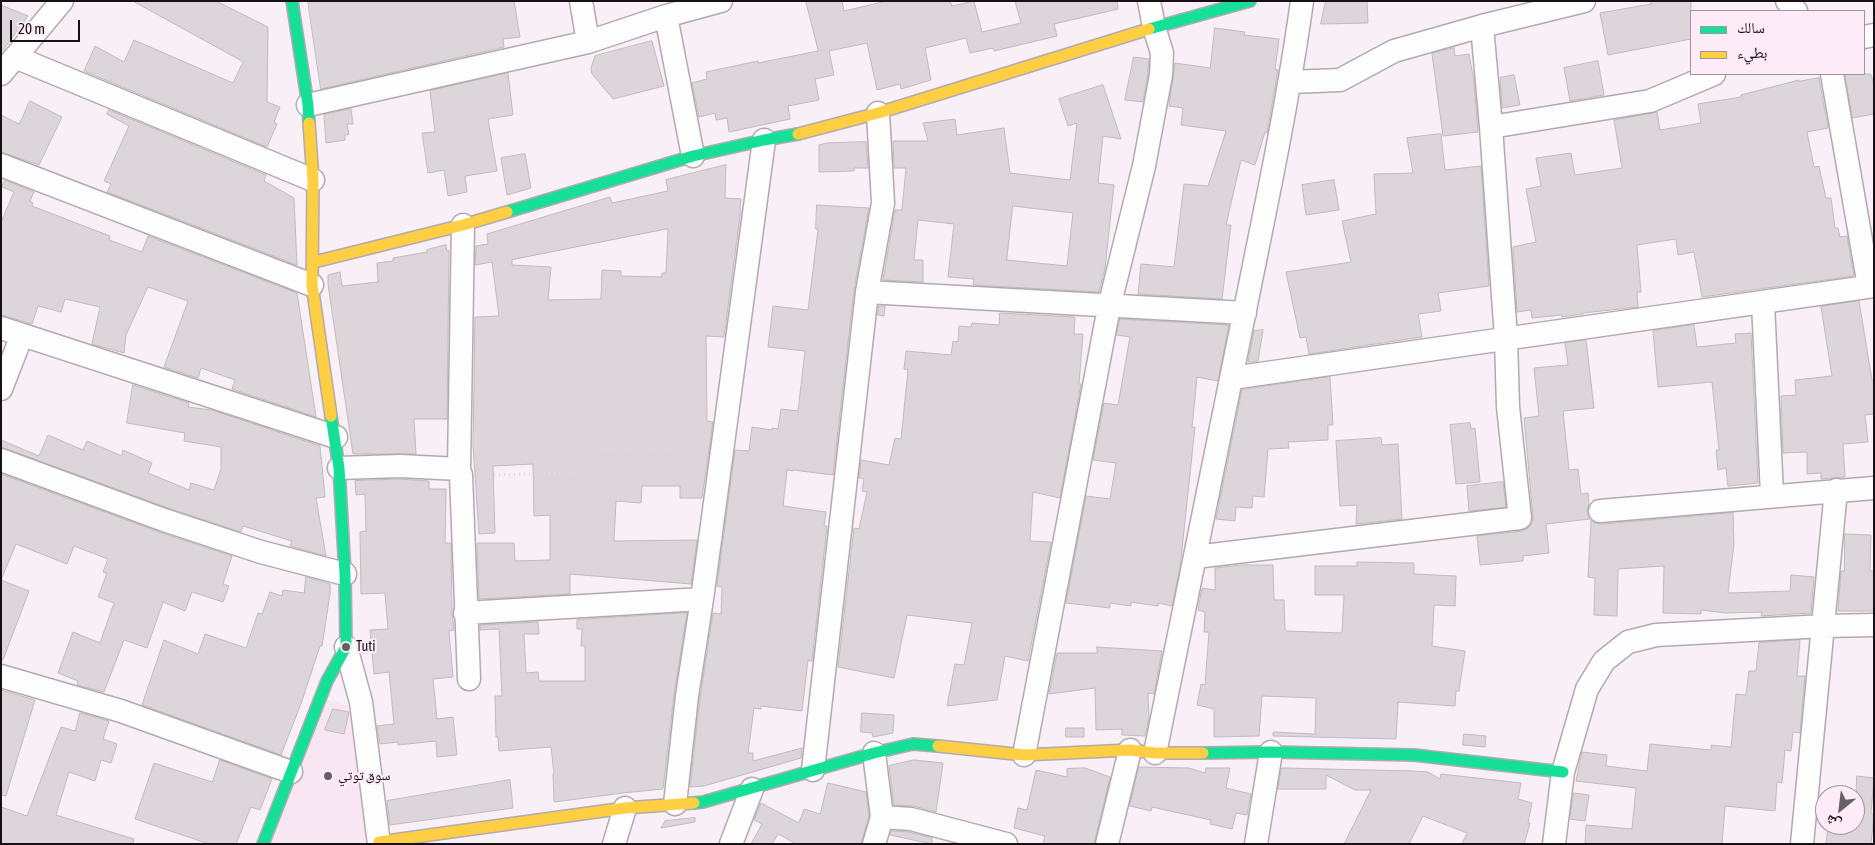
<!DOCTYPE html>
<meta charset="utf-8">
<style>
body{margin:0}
#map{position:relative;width:1875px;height:845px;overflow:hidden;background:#f9eff6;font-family:"Asap Condensed","Noto Naskh Arabic",sans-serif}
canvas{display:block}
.frame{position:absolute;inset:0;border:2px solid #171115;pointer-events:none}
.legend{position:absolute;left:1690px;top:10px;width:175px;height:65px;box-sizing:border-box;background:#fdebf7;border:1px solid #a1949d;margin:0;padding:6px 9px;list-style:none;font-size:15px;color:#171115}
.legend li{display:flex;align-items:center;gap:10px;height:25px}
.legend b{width:25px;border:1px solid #a1949d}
.north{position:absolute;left:1815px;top:785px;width:50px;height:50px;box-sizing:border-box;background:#fdebf7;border:1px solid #a1949d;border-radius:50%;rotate:209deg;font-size:14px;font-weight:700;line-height:20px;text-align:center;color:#171115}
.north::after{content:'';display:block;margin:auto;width:18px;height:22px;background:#665f64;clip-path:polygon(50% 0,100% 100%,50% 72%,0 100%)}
.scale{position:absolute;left:10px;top:20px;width:70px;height:22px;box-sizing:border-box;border:2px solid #171115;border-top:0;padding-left:6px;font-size:15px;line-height:18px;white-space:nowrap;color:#171115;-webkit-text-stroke:4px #fdebf7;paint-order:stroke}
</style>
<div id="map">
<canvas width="1875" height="845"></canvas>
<div class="frame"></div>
<ul class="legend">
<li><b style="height:6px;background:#16e098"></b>سالك</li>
<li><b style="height:6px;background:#ffcf43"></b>بطيء</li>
</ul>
<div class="north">ش</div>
<div class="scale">20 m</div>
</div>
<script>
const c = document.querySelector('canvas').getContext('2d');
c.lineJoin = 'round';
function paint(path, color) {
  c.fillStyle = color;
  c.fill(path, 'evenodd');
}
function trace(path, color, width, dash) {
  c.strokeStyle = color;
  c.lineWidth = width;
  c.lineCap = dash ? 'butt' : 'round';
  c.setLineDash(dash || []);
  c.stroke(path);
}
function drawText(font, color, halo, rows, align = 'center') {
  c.font = font + ' "Asap Condensed","Noto Naskh Arabic",sans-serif';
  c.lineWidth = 4.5;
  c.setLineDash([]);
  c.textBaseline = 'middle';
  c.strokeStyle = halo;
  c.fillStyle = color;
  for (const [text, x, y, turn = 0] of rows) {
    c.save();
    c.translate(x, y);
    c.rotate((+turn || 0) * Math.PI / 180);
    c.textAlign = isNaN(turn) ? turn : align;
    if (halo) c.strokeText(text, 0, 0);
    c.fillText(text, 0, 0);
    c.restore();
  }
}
paint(new Path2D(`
 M324,699L356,708L370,844H265Z`), '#f9e6f3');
const building = new Path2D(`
 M133,1H216L268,27L267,102L280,107L274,122L277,124L267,147L84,71L95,46L124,62L134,40L233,83L243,62Z
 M308,1H514L520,37L503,39L504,47L321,89Z
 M806,1H842L844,11L887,1H950L952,6L974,1L982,32L1021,23L1015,1H1117L1118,9L1054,24L1057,36L994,51L993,48L970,53L966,38L925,48L931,80L901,89L900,84L877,90L867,43L829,51L834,75L815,79L819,100L788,106L790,119L729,132L727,118L716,120L715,113L699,117L692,83L707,79L706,72L758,61V63L818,51Z
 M1326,1H1367L1368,23L1321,24Z
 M1650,1H1691V39L1608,55L1600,13L1651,4Z
 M1,5L28,16L1,53Z
 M1215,28L1245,32L1244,35L1279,39L1275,69L1278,70L1267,133L1265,132L1255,165L1241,160L1226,225H1231L1222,299L1138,294L1141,264L1174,267L1184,184L1208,186L1226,131L1181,125L1183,108L1169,106L1175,63L1210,68Z
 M652,41L664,86L613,99L592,74L591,68L595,56Z
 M1454,48L1455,56L1469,54L1474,82L1478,132L1443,136L1432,54Z
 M1134,57L1149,59L1148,73L1143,102L1125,100Z
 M1598,61L1604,95L1570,101L1564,68Z
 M508,73L513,115L488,119L497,171L465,176L467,192L448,196L444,170L428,173L422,133L435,132L430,91Z
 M1845,74H1871L1874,86V114L1853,118Z
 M1514,75L1520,105L1502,108L1500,78Z
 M1819,78L1828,128L1807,132L1814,167L1819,166L1826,198H1831L1835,228H1838L1840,237L1847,236L1854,276L1702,297L1694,252L1678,255L1676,239L1637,245L1641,292H1637L1638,307L1583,313V314L1562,317V315L1532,318L1531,310L1517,312L1513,247L1536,242L1526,189L1541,186L1536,158L1571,153L1575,175L1622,168L1614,120L1657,112L1660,130L1701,123L1698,104L1741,97V95L1799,80V81Z
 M1103,85L1121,139L1103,136L1098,183L1114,185L1105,268L1099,292L973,285L974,279L948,277L954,224L918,220L914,260H923V282L883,280L895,210H902L906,168H894L893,141H928L923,123L955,119L957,135L1004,128L1010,173L1070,180L1077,123L1068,126L1059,99ZM1013,206L1073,213L1067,266L1007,260Z
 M30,101L62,117L39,165L1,152V115L19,124Z
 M351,109L353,124H347L349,134L345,135V140L326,143L324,115Z
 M109,110L266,175L264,181L294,198L297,265L107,192L111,184L104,181L129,126L107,114Z
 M1441,134L1445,170L1481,166L1489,286L1438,293L1441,311L1418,314L1422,337L1309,354L1306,337L1300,338L1286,272L1351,262L1342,221L1376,214L1374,174L1413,173L1407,138Z
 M866,142L868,168H854V171L819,172V145L827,143Z
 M525,154L531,188L507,195L501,158Z
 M726,165L725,198L741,199L740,209H741L724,337L706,336L707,421L713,422L702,498H680V486H642L641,503L616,501L614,541L697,540L691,584L570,574V594L479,599L477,543H514L515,561L550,560V515L534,516L533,464L493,466L495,533L479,534L473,444L475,317L499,316L492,262L475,265L476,246L488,244L487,234L610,197L612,203L668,191L666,180ZM668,229L666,273H662V277L621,276V271L602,270L601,299L548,300L551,267L512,265V260Z
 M5,180L34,192L30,201L33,203L32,206L110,236L109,240L142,252L148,236L297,293L316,417L232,389L235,380L201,368L198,378L164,367L188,301L148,287L126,335L124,353L92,344L100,307L65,299L61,312L38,306L32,324L1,315V222L14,192L2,187Z
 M1334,180L1339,210L1306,215L1302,185Z
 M817,205L869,208L854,290L833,475L793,470V471L787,470L783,506L826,512L824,526H827L812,661L808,660L802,711L761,706V709L754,708L748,753H753V761L802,748L801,758L704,786L690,787L700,698L713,613L721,614L722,587L717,586L735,450L749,451L752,427L772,430V428L778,429L781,409L798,411L805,351L768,347L773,306L808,310L818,230L816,229Z
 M446,245L447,251L449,250L447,419H414L416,454H353L328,284V275L340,272L342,286L378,282L377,263L393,261V258L427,252V250Z
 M1859,301L1872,380H1874V414L1865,415L1868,442L1843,444L1845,477L1821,479V473L1807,474V452L1783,453L1781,396L1796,395L1795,380L1832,376L1821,307Z
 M879,306H885L884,316L878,315Z
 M1000,313L1075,317L1074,334H1083L1079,384H1081L1060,498L1033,492L1030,541L1051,542L1028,661L1005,656L997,700L947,706L955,664L964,665L972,623L907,615L894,678L838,667L854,528L859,529L867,492L862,491L864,479L859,478L861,460L889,465L895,438L901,439L908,370L904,369L906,351L951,355L953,341L958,342L959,326L971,327L972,323L999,325Z
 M1120,319L1229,325L1218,381L1197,377L1192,427H1195L1180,568L1172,606L1158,603V606L1131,602V606L1110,603V608L1066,603L1086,496L1110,499L1116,463L1093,460L1104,403L1118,405L1130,337L1117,335Z
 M1694,325L1697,347L1736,343L1735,334L1751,333L1758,483L1728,486L1726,468L1718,470L1716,450H1719L1712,382L1658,387L1653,331Z
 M1263,330L1258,361L1248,362L1254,331Z
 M1586,340L1594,408L1563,411L1569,470L1578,469L1581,494L1588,493L1589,504L1587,512L1590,519L1546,524L1549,553L1523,556V561L1480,565L1477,536L1522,531L1528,528L1532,523L1533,517L1524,418L1539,416L1534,368L1568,365L1565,343Z
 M1330,377L1333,425H1328V440L1288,442L1289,448L1268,449L1264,497L1253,496L1252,508L1236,507L1235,521L1216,519L1242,390Z
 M133,385L189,403L188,407L212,410L320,446L325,497L316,498L326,556L290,546L292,541L243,526L241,532L168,508L1,447V440L39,456L48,435L83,450L87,441L122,456L123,450L152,463L148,473L189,490L191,483L214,490L221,469V447L184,441L185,433L127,423Z
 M1470,423L1471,429L1475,428L1480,482L1456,484L1450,425Z
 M1381,438L1382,445L1398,444L1402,519L1356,524L1357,505L1340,506L1336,441Z
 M1,474L159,532L232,556L223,584L229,586L223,602L192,592L185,611L163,602L147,648L124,640L104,692L77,685L78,681L58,673L73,632L100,643L114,603L98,597L107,573L103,572L108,559L74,546L67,564L16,544L1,580Z
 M400,479L429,481V489H446L445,543H451L452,613L454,630L449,631L453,677L433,679L437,719L453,717L457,755L437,757L436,741L398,745V742L380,744L377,726L394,724L389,672L374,674L370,630L388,629L385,593L361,594L360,532L366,531L365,494L356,495L355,481Z
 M1503,482L1506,507L1469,511L1467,486Z
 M1733,513L1734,544L1728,593L1790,591L1791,575L1814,577L1811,613L1761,616L1762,612L1726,613L1701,610V614L1663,613L1664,566L1618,569L1617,616L1594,615L1595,578L1588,577L1591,520L1595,523L1601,524Z
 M1845,534L1871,535L1870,571H1874V611H1838L1841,571H1844Z
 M1357,562L1414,563V574L1456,576L1455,606L1434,605L1432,646L1465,651L1459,691H1456L1455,706L1398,702L1396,739L1273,736V732L1315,734L1316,698L1262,696L1259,736L1214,737V709L1197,705L1201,684L1205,685L1209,632H1204L1205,612L1198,610L1202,588L1215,590V568L1241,565H1273L1274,600H1284L1285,629L1287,631L1342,633L1344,595H1315V566H1357Z
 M306,577L330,584V594L322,646H320L302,701L281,755L142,705L164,640L198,654L205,634L246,648L258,613L262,614L270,592L282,596L283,590L304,593Z
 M1,580L29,591L3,660H1Z
 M687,613L674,695L663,789L623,793L554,802L553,774H554L551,747L499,751L498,737H496L495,696H502L499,629L480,630V625L538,622L539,634H524L526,673L538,672L539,681H585V646H581L582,629H577V620Z
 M1800,640L1797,676H1805L1800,733L1793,732L1791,751L1785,750L1782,783L1777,782L1775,811L1725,806L1722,844H1585L1586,825L1632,829L1636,788L1576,781L1582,752L1607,755L1606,766L1647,771L1650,744L1711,750V745L1731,747L1736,694L1746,695L1749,671H1756L1759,643Z
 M1097,647L1162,651L1154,694L1148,693L1149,718L1145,736L1122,735V729L1096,730L1095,688L1049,694L1057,653H1097Z
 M1,690L35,700L6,796L1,795Z
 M333,709L349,712L344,734L325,730Z
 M80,713L109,721L103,739L117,744L111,763L101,760L95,781L69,772L56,815L134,839L133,844H1V807L27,816L61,727L75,731Z
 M862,713L894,715L893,733L873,737L872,733L861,732Z
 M1066,728H1084V737H1066Z
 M1464,734L1486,736L1485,747L1463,745Z
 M220,760L272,779L260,810L251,807L236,844H209L135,819L154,763L212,782Z
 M914,760L943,763L936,812L914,806L894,805L889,766Z
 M1139,767L1189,768L1205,773L1206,768H1230L1226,788L1251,794L1247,815L1236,813L1232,829L1210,824L1211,820L1152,807L1151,811L1130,806Z
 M1085,768L1110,777L1094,844H1043L1045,836L1014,828L1018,808L1027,810L1036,770L1067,777V769Z
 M1282,768L1413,771L1428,772L1440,779L1441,774L1521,783L1518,799L1532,803L1528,823H1530L1524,844H1462L1467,833L1423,816L1409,844H1344L1371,790H1355L1326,775V789H1278Z
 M1857,776L1874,778L1871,813L1874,815L1871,844H1826L1828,825H1855Z
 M510,780L513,808L390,825L387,801Z
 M828,783L866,792L869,816L861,844H793V842L778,834L772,844H751L762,824L754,820L761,803L799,823L804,809L820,814Z
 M1574,793L1589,795L1585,821L1570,819Z
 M695,818V822L661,828L665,821Z
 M892,831L909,832L932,838V844L890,835Z`);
paint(building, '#dcd5da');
trace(building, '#c1bac0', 1);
const street = new Path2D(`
 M581,1L588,42
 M1787,1L1796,11
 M666,16L693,156
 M1864,37L1874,35
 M15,57L313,180
 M1,74L62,1
 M1832,74L1869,286
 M1290,82L1340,80L1394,51L1482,26L1584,1
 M308,105L588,42L666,16L721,1
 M1491,127L1650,101L1714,74
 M1,165L312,285
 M463,225L459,469L461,475L469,679
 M867,292L1245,313
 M1763,303L1772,495
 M1,328L336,437
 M1232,378L1874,286
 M1,389L22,335
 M1,460L164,520L261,552L345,574
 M339,468L400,466L459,469
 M1600,511L1874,488
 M1195,557L1520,518L1508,407L1506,338L1491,127L1482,26
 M465,613L702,599
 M346,647L361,702L379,844
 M1,676L121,711L291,772
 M874,753L882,817L874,844
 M1155,753C1186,602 1217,451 1247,300C1267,201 1288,102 1302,1
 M1024,755L1109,307L1144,166L1161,75L1162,53L1154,27L1149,1
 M813,770L867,292L883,203L878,113
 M675,804L687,696L702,599L764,140
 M882,817L911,819L1006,844
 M614,844L625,808
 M731,844L752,789
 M1107,844L1130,750
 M1256,844L1271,752
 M1554,844L1563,772L1587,689L1604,661L1628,642L1656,635L1824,626L1874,625
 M1802,844L1836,490`);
const fast = new Path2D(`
 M292,1L308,105L309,123
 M1149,29L1250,1
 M507,212L693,156L764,140L798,134
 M1203,753L1271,752L1414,755L1563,772
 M694,803L703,802L874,753L913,744L938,746
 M263,844L327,681L346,647L345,574L339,468L331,416`);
const slow = new Path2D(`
 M309,123L313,180L312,285L331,416
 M798,134L878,113L1149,29
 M314,262L463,225L507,212
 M938,746L1024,755L1130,750L1155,753H1203
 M379,842L625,808L694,803`);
trace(street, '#b2aab0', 25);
trace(fast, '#b2aab0', 14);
trace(slow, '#b2aab0', 14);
trace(new Path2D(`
 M484,475L579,473L592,449L701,451`), '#e0dcde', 3, [1, 4]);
trace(street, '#fefdfe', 22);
trace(fast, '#16e098', 11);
trace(slow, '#ffcf43', 11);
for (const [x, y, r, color] of [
 [346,647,5,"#665f64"],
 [328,776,5,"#665f64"]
]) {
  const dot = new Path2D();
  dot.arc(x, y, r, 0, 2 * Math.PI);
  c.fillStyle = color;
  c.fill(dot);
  trace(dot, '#fdebf7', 2);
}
drawText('14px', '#171115', '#fdebf7', [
 ["Tuti",356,647],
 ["سوق توتي",338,776]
], 'left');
</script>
